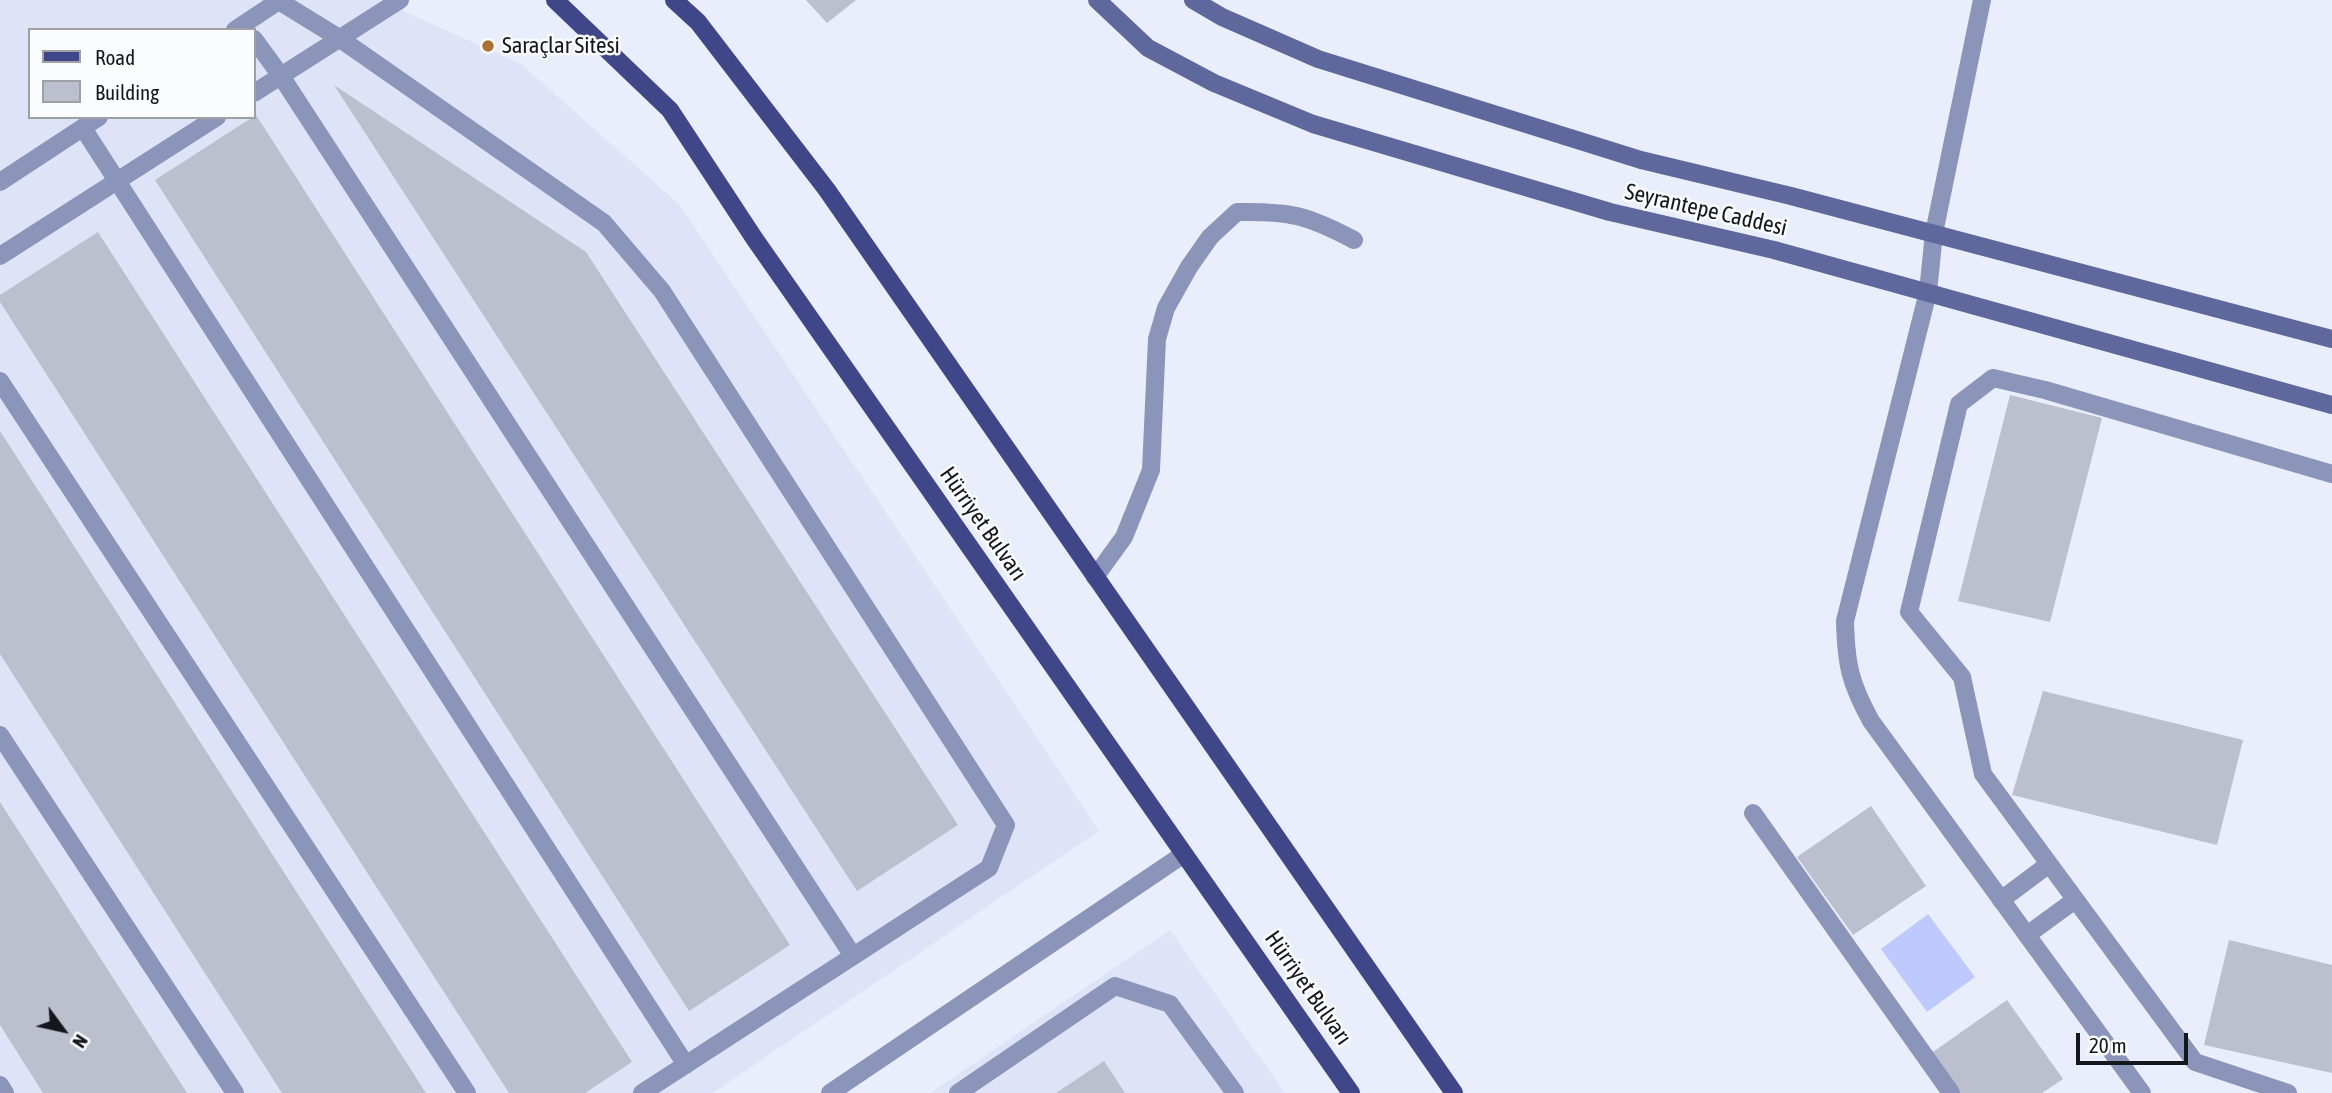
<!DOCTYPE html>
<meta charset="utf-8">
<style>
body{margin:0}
#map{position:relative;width:2332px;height:1093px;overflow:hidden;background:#eaeefc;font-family:"Asap Condensed",sans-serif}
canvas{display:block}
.legend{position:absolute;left:28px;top:28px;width:228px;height:91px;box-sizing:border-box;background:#fbfcfe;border:2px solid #9fa0a4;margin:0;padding:9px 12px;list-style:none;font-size:21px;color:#16171c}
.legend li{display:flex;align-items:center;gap:14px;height:35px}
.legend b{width:35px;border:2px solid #9fa0a4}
.north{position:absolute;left:28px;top:995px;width:70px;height:70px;-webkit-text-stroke:5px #fbfcfe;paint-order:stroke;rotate:123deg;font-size:19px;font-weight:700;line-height:28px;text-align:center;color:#16171c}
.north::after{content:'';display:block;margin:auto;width:24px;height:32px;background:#16171c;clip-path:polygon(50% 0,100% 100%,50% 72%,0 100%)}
.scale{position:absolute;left:2076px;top:1033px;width:112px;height:32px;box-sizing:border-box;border:4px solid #16171c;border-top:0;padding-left:9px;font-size:21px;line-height:24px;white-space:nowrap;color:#16171c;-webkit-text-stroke:5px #fbfcfe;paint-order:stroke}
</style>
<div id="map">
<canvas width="2332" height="1093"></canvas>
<ul class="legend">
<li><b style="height:9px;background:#3f4788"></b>Road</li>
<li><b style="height:19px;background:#bcbfcd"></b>Building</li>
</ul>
<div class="north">N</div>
<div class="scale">20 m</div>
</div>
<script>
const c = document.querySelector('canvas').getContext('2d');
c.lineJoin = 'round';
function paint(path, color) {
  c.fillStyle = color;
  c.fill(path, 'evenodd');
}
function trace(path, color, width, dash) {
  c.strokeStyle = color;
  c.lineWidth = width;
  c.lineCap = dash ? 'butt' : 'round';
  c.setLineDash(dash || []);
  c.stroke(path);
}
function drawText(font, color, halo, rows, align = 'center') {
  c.font = font + ' "Asap Condensed",sans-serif';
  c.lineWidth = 5;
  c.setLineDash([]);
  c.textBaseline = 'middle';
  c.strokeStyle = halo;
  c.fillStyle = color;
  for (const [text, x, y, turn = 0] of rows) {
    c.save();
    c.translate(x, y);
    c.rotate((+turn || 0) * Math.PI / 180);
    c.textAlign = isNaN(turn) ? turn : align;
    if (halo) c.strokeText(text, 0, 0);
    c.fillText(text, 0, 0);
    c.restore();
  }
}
paint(new Path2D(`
 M0,0H379L521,64L680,205L1099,831L713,1093H0ZM30,30H254V117H30Z
 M1170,930L1285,1093H930Z`), '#dee3f8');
paint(new Path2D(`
 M1928,914L1975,977L1927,1012L1881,949Z`), '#bec9fd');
paint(new Path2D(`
 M806,0H856L827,23Z
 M334,85L586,252L958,825L857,891Z
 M256,115L790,945L689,1011L155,180Z
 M98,232L632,1062L585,1093H509L0,302V295Z
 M2010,395L2102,418L2050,622L1958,601Z
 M0,431L426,1093H282L0,654Z
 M2043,691L2243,740L2217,845L2012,795Z
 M0,802L187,1093H43L0,1025Z
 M1871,806L1926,886L1853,935L1797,857Z
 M2229,940L2332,965V1073L2204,1045Z
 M2007,1000L2063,1079L2042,1093H1958L1930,1054Z
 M1104,1061L1125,1093H1056Z`), '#bcbfcd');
trace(new Path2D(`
 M279,1L339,38L604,223L662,291L1006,825L989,868L642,1093
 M235,30L280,0
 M254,39L281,76L853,956
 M254,93L400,0
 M83,128L686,1065
 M0,182L99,117
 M0,256L217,117
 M0,381L467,1093
 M1095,577L1124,537L1151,470L1157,339L1166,308L1189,267L1210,237L1237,212C1290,211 1307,215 1354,240
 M0,735L235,1093
 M1753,813L1951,1093
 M2001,900L2049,864
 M2027,935L2075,900
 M0,1085L5,1093
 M958,1093L1115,986L1170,1004L1235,1093
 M2288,1093L2195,1062L1983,774L1962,677L1909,612L1959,404L1993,378L2045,390L2332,474`), '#8b94b9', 18);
trace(new Path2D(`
 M1982,0L1934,233L1928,292L1845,621C1846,664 1850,683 1871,721L2142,1093
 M830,1093L1184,854`), '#8b94b9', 18);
trace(new Path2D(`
 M1097,0L1148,48L1214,83L1313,124L1610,212L1774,250L2332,405
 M1193,0L1222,17L1318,59L1641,160L1791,196L2332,339`), '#5e689d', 18);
trace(new Path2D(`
 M555,0L670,110L754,238L1351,1093
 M674,0L698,22L827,190L1454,1093`), '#3f4788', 18);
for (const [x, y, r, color] of [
 [488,46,7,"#ab7131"]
]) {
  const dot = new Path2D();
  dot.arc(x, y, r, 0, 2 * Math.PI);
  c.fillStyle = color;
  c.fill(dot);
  trace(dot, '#fbfcfe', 2.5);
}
drawText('23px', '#16171c', '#fbfcfe', [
 ["Saraçlar Sitesi",502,46]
], 'left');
drawText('23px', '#16171c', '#fbfcfe', [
 ["Seyrantepe Caddesi",1706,210,13],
 ["Hürriyet Bulvarı",983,524,55],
 ["Hürriyet Bulvarı",1308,988,55]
]);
</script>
